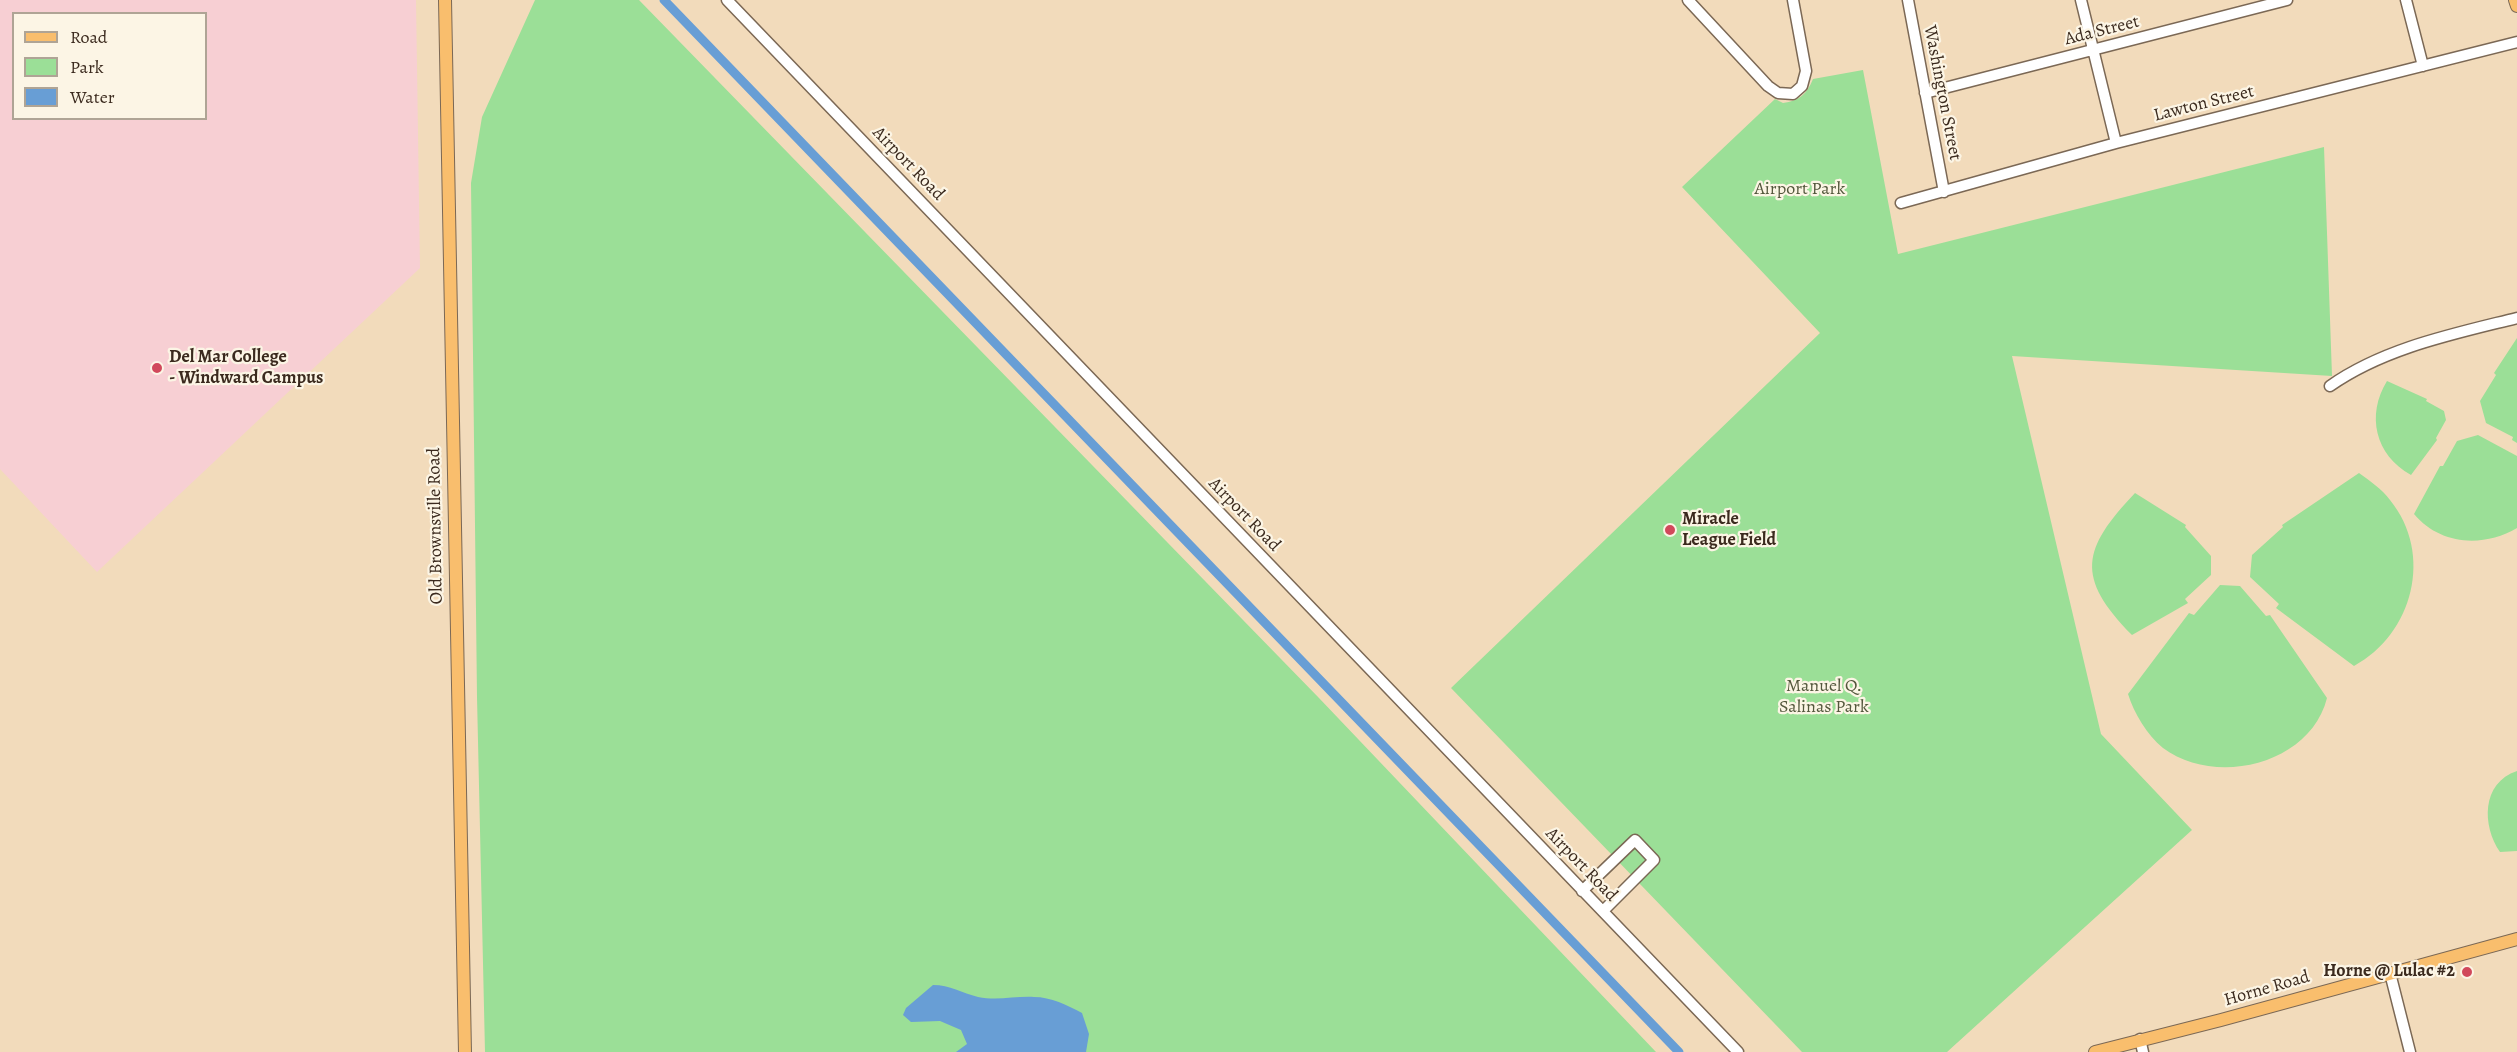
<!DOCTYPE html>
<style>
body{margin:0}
#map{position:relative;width:2517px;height:1052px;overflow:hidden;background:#f2dbbb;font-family:Alegreya,serif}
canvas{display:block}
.legend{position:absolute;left:12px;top:12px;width:195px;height:108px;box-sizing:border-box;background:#fcf5e5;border:2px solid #afa495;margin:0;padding:8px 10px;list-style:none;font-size:18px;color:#3b2a1e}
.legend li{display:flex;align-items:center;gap:12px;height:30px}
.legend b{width:30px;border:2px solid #afa495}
</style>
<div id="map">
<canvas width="2517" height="1052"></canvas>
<ul class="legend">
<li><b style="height:8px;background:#f9be6d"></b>Road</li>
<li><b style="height:16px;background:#9bdf97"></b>Park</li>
<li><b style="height:16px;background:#689ed5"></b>Water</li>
</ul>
</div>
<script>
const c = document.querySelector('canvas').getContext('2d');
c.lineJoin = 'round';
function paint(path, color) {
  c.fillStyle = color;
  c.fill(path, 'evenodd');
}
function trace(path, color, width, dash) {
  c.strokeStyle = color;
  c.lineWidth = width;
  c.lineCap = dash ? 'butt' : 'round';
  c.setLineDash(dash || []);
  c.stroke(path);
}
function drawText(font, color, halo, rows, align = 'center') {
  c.font = font + ' Alegreya,serif';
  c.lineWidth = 4.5;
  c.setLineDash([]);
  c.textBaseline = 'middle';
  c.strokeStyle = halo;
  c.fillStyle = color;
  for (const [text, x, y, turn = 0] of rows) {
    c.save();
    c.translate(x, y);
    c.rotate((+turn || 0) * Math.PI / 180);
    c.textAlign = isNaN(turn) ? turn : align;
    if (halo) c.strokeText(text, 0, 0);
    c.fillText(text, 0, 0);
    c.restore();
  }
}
paint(new Path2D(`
 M0,0H416L420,268L97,572L0,469ZM14,14H206V118H14Z`), '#f7cfd3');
paint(new Path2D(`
 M535,0H639L1319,698L1656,1052H485L477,697L471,183L482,117Z
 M1863,70L1898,254L2324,147L2332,376L2012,356L2101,734L2192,830L1947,1052H1802L1451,688L1820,333L1682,187L1775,99L1783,103C1799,101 1807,94 1813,79Z
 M2517,338V443L2512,440L2513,437L2486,423L2480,401L2496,375L2494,373Z
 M2387,381L2427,399L2426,401L2444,411L2446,420L2436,438L2437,440L2411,475C2375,455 2366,415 2387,381Z
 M2478,435L2517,456V528C2483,548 2440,545 2414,514L2440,466H2443L2457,441Z
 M2359,473C2370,481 2382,489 2390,500C2434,554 2413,634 2354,666L2276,608L2279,604L2250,577L2252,555L2283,527L2282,525Z
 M2135,493L2186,525L2185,527L2211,556V575L2185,599L2188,603L2132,635C2075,577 2082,549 2135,493Z
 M2220,585L2240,586L2266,616L2270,615L2327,698C2310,765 2215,787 2163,748C2147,735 2134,713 2128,694L2189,613L2194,615Z
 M2517,771V851L2500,852C2482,826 2481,783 2517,771Z`), '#9bdf97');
paint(new Path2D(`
 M933,985C950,985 962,993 978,997C997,1001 1015,996 1034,997C1051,997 1067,1005 1082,1013L1089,1034L1086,1052H956L967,1044L961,1030L940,1021L911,1022L903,1015L906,1008Z`), '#689ed5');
trace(new Path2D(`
 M664,0L1679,1052`), '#689ed5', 9);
const minor = new Path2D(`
 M727,0L1738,1052
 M1688,0L1768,86L1778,93L1793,94L1802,86L1806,71L1793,0
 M1908,0L1944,192
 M2081,0L2116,143
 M2406,0L2423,66
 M1925,93L2287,0
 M1901,203L2116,143L2517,42
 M2330,386C2384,348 2453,334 2517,318
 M1582,891L1635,840L1654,860L1603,911
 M2390,973L2410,1052
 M2140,1039L2143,1052`);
const major = new Path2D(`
 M445,0L465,1052
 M2515,0L2517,6
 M2095,1052L2221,1020L2517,939`);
trace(minor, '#7b6855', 13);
trace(major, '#7b6855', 14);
trace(minor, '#fff', 10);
trace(major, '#f9be6d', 12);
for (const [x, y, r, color] of [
 [157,368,6,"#d1495b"],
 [1670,530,6,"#d1495b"],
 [2467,972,6,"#d1495b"]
]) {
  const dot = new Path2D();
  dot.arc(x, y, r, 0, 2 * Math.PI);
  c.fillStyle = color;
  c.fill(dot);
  trace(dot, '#fcf5e5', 2);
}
drawText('18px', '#3b2a1e', '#fcf5e5', [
 ["Ada Street",2102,31,-14],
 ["Washington Street",1942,93,79],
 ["Lawton Street",2204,104,-14],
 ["Airport Road",908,164,46],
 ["Airport Road",1244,515,46],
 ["Old Brownsville Road",436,526,-91],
 ["Airport Road",1581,865,46],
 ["Horne Road",2267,989,-16]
]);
drawText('18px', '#53573c', '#fcf5e5', [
 ["Airport Park",1800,190],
 ["Manuel Q.",1824,687],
 ["Salinas Park",1824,708]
]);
drawText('bold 18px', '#3b2a1e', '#fcf5e5', [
 ["Del Mar College",169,358],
 ["- Windward Campus",169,379],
 ["Miracle",1682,520],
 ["League Field",1682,541],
 ["Horne @ Lulac #2",2455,972,"right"]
], 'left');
</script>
